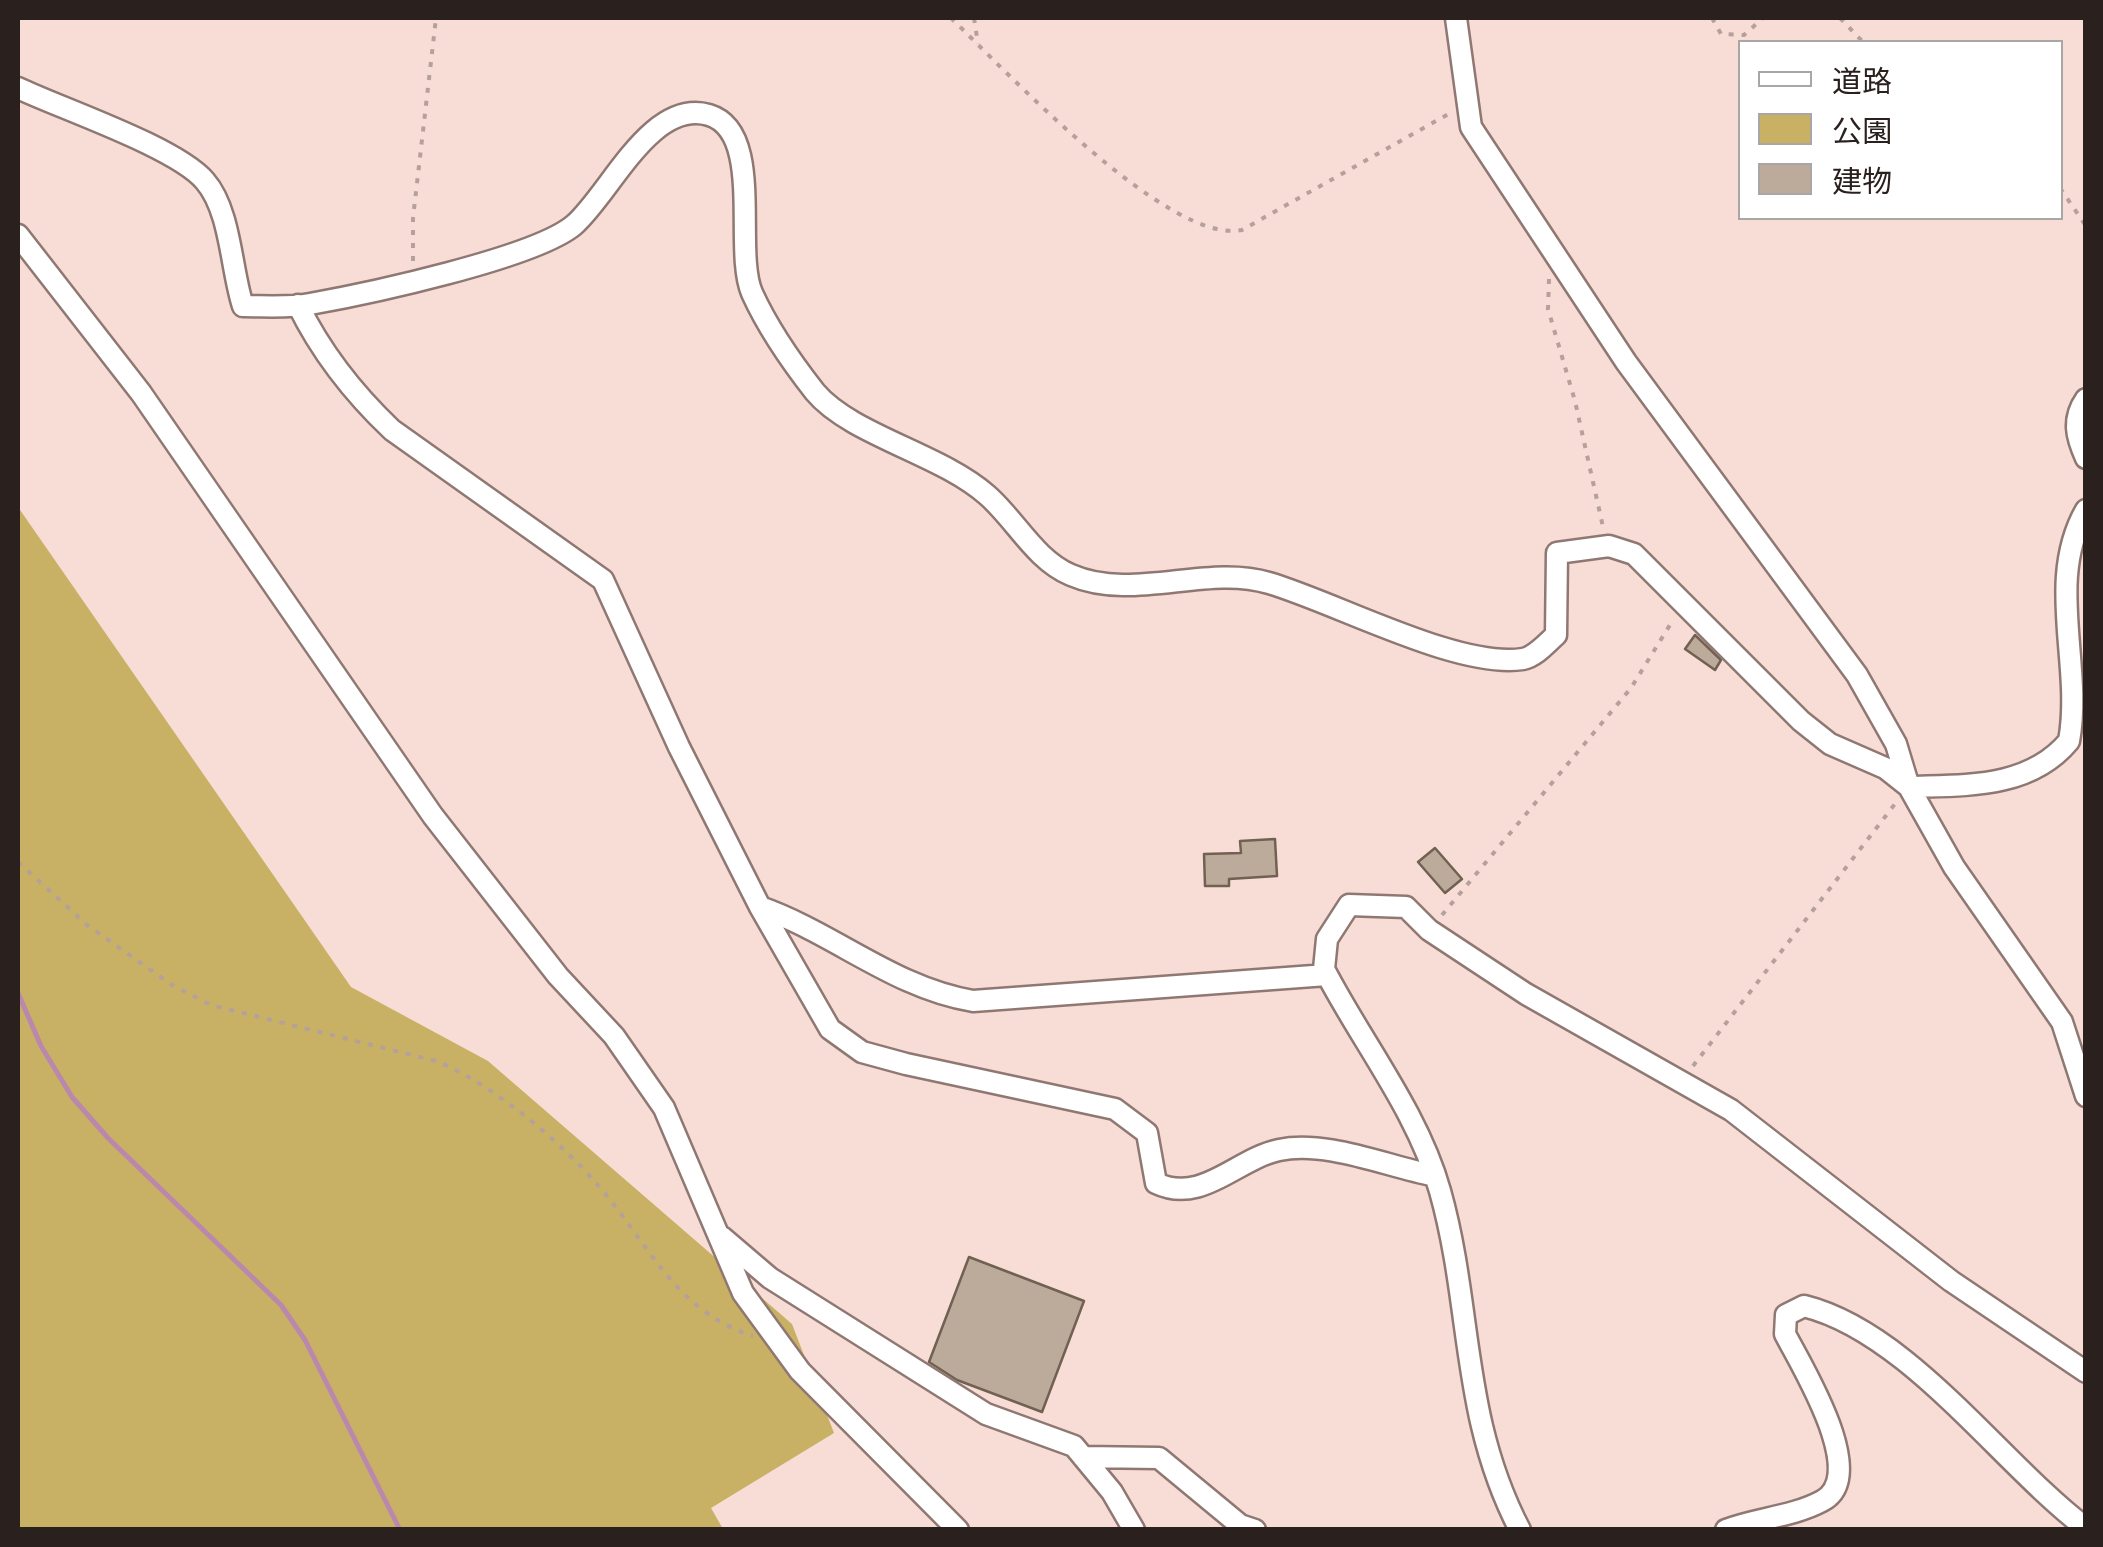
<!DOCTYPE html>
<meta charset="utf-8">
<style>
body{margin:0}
#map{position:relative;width:2103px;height:1547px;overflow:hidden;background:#f8ddd7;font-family:"Space Grotesk","Noto Sans JP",sans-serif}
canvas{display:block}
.frame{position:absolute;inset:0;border:20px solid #2a211e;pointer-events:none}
.legend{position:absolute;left:1738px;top:40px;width:325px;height:180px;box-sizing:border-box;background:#fff;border:2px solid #aaa6a5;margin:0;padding:12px 18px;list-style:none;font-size:30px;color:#2a211e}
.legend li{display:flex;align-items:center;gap:20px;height:50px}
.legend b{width:50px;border:2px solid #aaa6a5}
</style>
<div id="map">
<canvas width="2103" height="1547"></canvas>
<div class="frame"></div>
<ul class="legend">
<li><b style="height:12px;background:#fff"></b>道路</li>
<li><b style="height:28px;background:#c8b165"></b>公園</li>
<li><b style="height:28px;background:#bcaa9a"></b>建物</li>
</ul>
</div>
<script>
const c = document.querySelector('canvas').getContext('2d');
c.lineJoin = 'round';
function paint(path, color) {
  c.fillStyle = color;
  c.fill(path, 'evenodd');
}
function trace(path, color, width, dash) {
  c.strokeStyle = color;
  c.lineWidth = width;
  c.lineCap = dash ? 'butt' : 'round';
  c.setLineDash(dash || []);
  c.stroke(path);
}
paint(new Path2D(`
 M18,507L351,987L488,1061L792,1324L834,1433L711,1508L723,1529H18Z`), '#c8b165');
trace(new Path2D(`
 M18,993L41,1046L72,1097L108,1138L281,1305L305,1340L400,1530`), '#ba88ac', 5);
const building = new Path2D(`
 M1695,635L1721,660L1715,670L1685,649Z
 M1275,839L1277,876L1229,879V886H1205L1204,854L1241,853L1240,841Z
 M1435,848L1462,879L1445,893L1418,862Z
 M969,1257L1084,1301L1042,1412L957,1380L929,1362Z`);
paint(building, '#bcaa9a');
trace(building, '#716152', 2.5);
const street = new Path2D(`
 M1456,18L1471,127L1626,362L1857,675L1896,744L1909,787
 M18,88C62,109 176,147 205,181C231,211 231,270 243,306C265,306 289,308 310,304C366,294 535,258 574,225C610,194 651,98 709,115C765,132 733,249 752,293C767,326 793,364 815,392C851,435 941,454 987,495C1015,519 1035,560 1071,575C1133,602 1206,564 1269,583C1337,603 1458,669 1523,659C1535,657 1547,643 1556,635L1557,553L1609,546L1634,554L1801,721L1830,744L1885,768L1909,787L1954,867L2062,1022L2086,1096
 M18,235L141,393L433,816L558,976L614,1036L664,1108L743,1293L800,1371L958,1530
 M298,305C322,354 353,393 392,430L603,580L679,747L760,907L830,1029L862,1052L906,1064L1115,1109L1147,1133L1156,1183C1202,1205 1236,1159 1279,1150C1326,1140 1386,1166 1432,1175
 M2086,399C2072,419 2076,436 2086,458
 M1909,787C1965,785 2029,789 2069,741C2083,665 2045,581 2086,510
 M760,907C834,933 894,988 973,1001L1327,975
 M722,1237L770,1278L986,1414L1074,1446L1112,1492L1134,1530
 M1083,1457L1159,1458L1240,1525L1255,1530
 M1520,1530C1460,1415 1473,1308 1440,1191C1418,1112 1361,1041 1324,969L1327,939L1349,905L1406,907L1429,930L1526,994L1731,1110L1951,1281L2086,1372
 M1726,1530C1757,1518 1792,1517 1822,1501C1870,1476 1802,1367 1785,1334L1786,1315L1804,1306C1909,1332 2000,1463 2086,1528`);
trace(street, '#907872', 25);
trace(new Path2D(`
 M951,18C1004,69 1168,245 1242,230L1452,112
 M974,18L978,44
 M1712,18L1721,34L1744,35L1763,18
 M1840,18L1863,42
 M2060,188L2086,226
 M413,261V218L436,18
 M1549,279L1548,309L1575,401L1603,527
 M18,862L87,925L172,985L211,1005L436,1061C499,1087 574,1152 615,1206C655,1258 685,1315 753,1336
 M1442,915L1631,688L1673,620
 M1693,1066L1898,800`), '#b5a09b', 4, [5, 8]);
trace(street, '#fff', 20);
</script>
